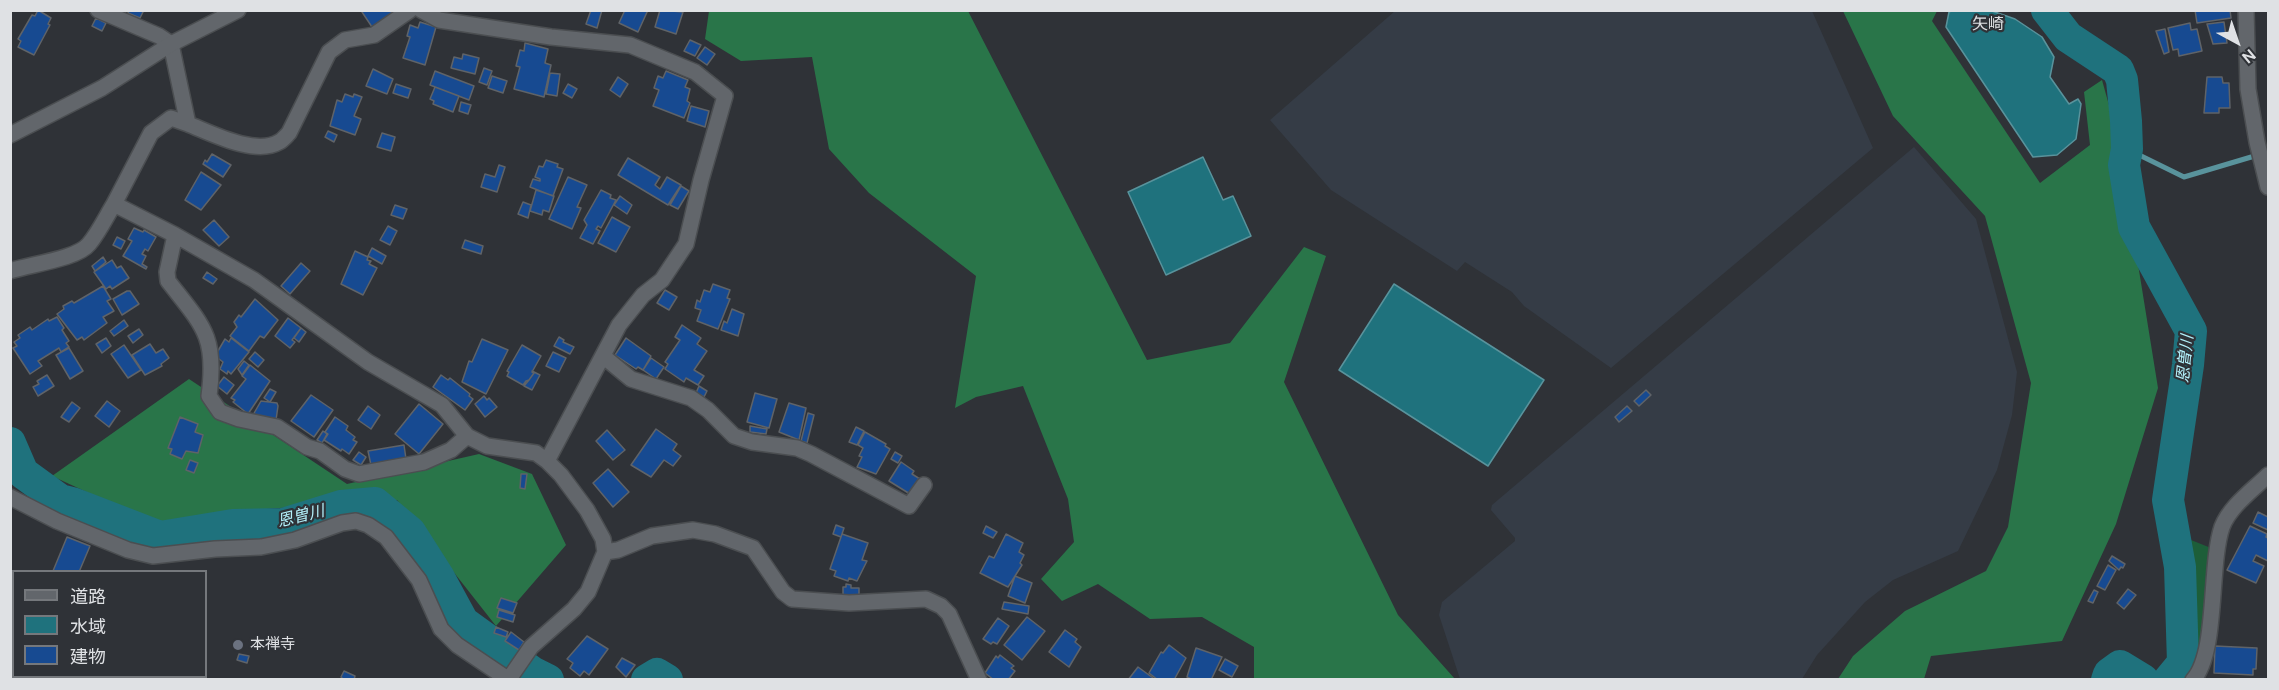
<!DOCTYPE html>
<meta charset="utf-8">
<style>
body{margin:0}
#map{position:relative;width:2279px;height:690px;overflow:hidden;background:#2f3237;font-family:"DM Sans","Noto Sans JP",sans-serif}
canvas{display:block}
.frame{position:absolute;inset:0;border:12px solid #dfe1e4;pointer-events:none}
.legend{position:absolute;left:12px;top:570px;width:195px;height:108px;box-sizing:border-box;background:#2f3237;border:2px solid #75787c;margin:0;padding:8px 10px;list-style:none;font-size:18px;color:#dfe1e4}
.legend li{display:flex;align-items:center;gap:12px;height:30px}
.legend b{width:30px;border:2px solid #75787c}
.north{position:absolute;left:2207px;top:12px;width:60px;height:60px;-webkit-text-stroke:4px #2f3237;paint-order:stroke;rotate:140deg;font-size:16px;font-weight:700;line-height:24px;text-align:center;color:#dfe1e4}
.north::after{content:'';display:block;margin:auto;width:21px;height:27px;background:#dfe1e4;clip-path:polygon(50% 0,100% 100%,50% 72%,0 100%)}
</style>
<div id="map">
<canvas width="2279" height="690"></canvas>
<div class="frame"></div>
<ul class="legend">
<li><b style="height:8px;background:#62666b"></b>道路</li>
<li><b style="height:16px;background:#1f727d"></b>水域</li>
<li><b style="height:16px;background:#174a91"></b>建物</li>
</ul>
<div class="north">N</div>
</div>
<script>
const c = document.querySelector('canvas').getContext('2d');
c.lineJoin = 'round';
function paint(path, color) {
  c.fillStyle = color;
  c.fill(path, 'evenodd');
}
function trace(path, color, width, dash) {
  c.strokeStyle = color;
  c.lineWidth = width;
  c.lineCap = dash ? 'butt' : 'round';
  c.setLineDash(dash || []);
  c.stroke(path);
}
function drawText(font, color, halo, rows, align = 'center') {
  c.font = font + ' "DM Sans","Noto Sans JP",sans-serif';
  c.lineWidth = 4.5;
  c.setLineDash([]);
  c.textBaseline = 'middle';
  c.strokeStyle = halo;
  c.fillStyle = color;
  for (const [text, x, y, turn = 0] of rows) {
    c.save();
    c.translate(x, y);
    c.rotate((+turn || 0) * Math.PI / 180);
    c.textAlign = isNaN(turn) ? turn : align;
    if (halo) c.strokeText(text, 0, 0);
    c.fillText(text, 0, 0);
    c.restore();
  }
}
paint(new Path2D(`
 M1812,11L1873,148L1611,368L1524,306L1512,292L1465,262L1457,271L1331,190L1270,120L1395,11Z
 M1914,147L1976,219L2017,372L2012,415L1997,470L1958,551L1893,580L1865,602L1817,655L1802,679H1460L1439,615L1442,602L1515,541V538L1491,510L1492,505Z`), '#353c46');
paint(new Path2D(`
 M2181,536L2211,548L2202,659L2192,677L2185,680L2188,660L2186,580L2190,575Z`), '#1d5e39');
paint(new Path2D(`
 M709,11H968L1147,360L1230,343L1304,247L1326,256L1284,382L1398,615L1455,679H1254V647L1202,617L1150,619L1098,584L1062,601L1041,579L1074,542L1068,499L1023,386L976,397L955,408L976,276L869,193L829,149L812,57L741,61L705,39Z
 M1843,11H1937L1932,21L2040,183L2090,145L2084,92L2102,80L2117,134L2158,388L2116,524L2062,641L1931,656L1924,679H1838L1853,656L1905,611L1986,571L2008,527L2031,383L1985,216L1893,116Z
 M189,379L347,484L479,454L532,474L566,545L496,626L397,500L251,510L156,524L52,476Z
 M10,638H13L14,676H89L99,679H11Z`), '#297549');
const water = new Path2D(`
 M1951,11H1992L2015,19L2042,37L2054,57L2050,77L2069,104L2078,99L2081,104L2076,139L2057,155L2033,157L1946,27L1949,12Z
 M1203,157L1223,200L1233,196L1251,236L1166,275L1128,192Z
 M1394,284L1544,380L1488,466L1339,370Z`);
paint(water, '#1f727d');
trace(water, '#59939c', 1.5);
trace(new Path2D(`
 M2127,149L2184,177L2268,152`), '#59939c', 5);
trace(new Path2D(`
 M2047,10L2068,37L2118,70L2122,80L2126,121L2127,149L2124,165L2134,227L2191,331L2188,365L2168,500L2180,567L2183,663L2169,680
 M10,443L23,473L60,500L72,503L160,537L233,525L283,524L341,506L375,503L410,532L438,576L463,622L532,672L548,680
 M647,680L657,674L667,680
 M2107,680L2109,674L2120,666L2143,680`), '#1f727d', 32);
const building = new Path2D(`
 M38,10L51,18L48,24L50,25L34,55L18,47L21,41L18,39L32,15L35,16Z
 M129,10H144L140,18L128,13Z
 M363,10H396L372,27L362,12Z
 M591,10H602L597,28L586,24Z
 M625,10H648L638,32L619,23Z
 M660,10L683,12L676,34L655,27Z
 M2195,10H2230L2231,18L2197,23Z
 M96,18L106,23L102,31L92,26Z
 M420,22L436,27L425,65L403,58L410,37L407,36L410,25L418,28Z
 M2224,22L2227,43L2213,44L2207,24Z
 M2190,23L2191,30L2197,29L2202,51L2179,56L2178,49L2173,50L2168,28Z
 M2165,29L2169,52L2164,54L2156,31Z
 M690,40L701,45L695,56L684,51Z
 M525,43L548,49L545,63L551,65L544,97L514,89L520,67L516,66L520,50L524,51Z
 M705,47L715,54L707,65L697,58Z
 M463,54L479,58L475,74L451,68L454,57L462,59Z
 M484,68L492,71L487,85L479,82Z
 M373,69L393,79L387,94L366,86Z
 M435,71L474,86L469,100L430,85Z
 M666,71L688,80L685,87L690,89L687,101L690,103L684,118L653,106L659,90L654,88L658,76L663,78Z
 M550,73L560,74L557,96L546,94Z
 M492,76L507,81L503,93L488,88Z
 M618,77L628,84L620,97L610,90Z
 M2207,77H2222L2223,83H2229L2230,108H2219V113H2204Z
 M396,84L411,89L408,98L393,93Z
 M568,84L577,89L572,98L563,93Z
 M435,87L459,96L453,112L433,104L434,101L430,99Z
 M345,94L353,97L354,94L362,97L354,116L361,119L355,135L330,126L337,100L342,102Z
 M461,102L471,105L468,114L459,111Z
 M691,106L709,111L705,127L687,121Z
 M328,131L337,135L334,142L325,137Z
 M382,133L395,137L391,151L377,147Z
 M212,154L231,165L223,177L203,164L205,160L207,162Z
 M628,158L660,177L655,185L660,189L667,177L681,185L668,205L618,175Z
 M546,160L558,164L557,167L563,169L553,196L530,187L533,179L540,181V179L535,177L539,166L543,167Z
 M499,165L505,167L497,192L481,187L485,174L495,177Z
 M201,172L221,185L201,210L185,200Z
 M568,177L587,185L577,207L581,208L572,229L549,219Z
 M681,186L689,191L678,209L670,205Z
 M536,190L554,196L549,212L543,210L542,215L530,211Z
 M601,190L611,195L610,198L616,200L601,228L598,226L596,229L600,231L593,244L580,238L587,225L584,220Z
 M620,196L632,205L627,214L614,205Z
 M523,202L531,205L528,218L518,214Z
 M395,205L407,209L403,219L391,215Z
 M612,217L630,227L616,252L598,243Z
 M214,220L229,237L219,246L203,230Z
 M388,226L397,231L390,245L380,240Z
 M134,228L143,232L144,230L156,237L148,251L145,249L142,254L146,256L142,264L147,267L146,269L123,256L132,241L128,239Z
 M117,237L125,241L121,249L113,245Z
 M465,240L483,246L481,254L462,248Z
 M372,248L386,256L382,264L368,256Z
 M355,251L368,257L367,260L371,261L369,264L377,268L363,295L341,284Z
 M103,257L106,262L95,271L92,266Z
 M112,260L117,268L121,266L129,278L112,289L110,286L106,289L94,272Z
 M301,263L310,271L290,294L281,286Z
 M207,272L217,279L213,284L203,278Z
 M713,284L730,290L727,298L730,299L718,329L697,321L701,310L695,308L697,300L700,302L704,290L710,292Z
 M103,286L111,299L107,301L114,311L103,317L107,323L84,340L82,337L77,340L57,314L64,309L63,306L72,301L74,303Z
 M665,290L677,297L669,310L657,303Z
 M127,291H130L139,304L122,315L113,299Z
 M255,299L278,320L264,338L260,336L249,351L230,336L237,327L234,322L239,315L241,317Z
 M732,309L744,314L738,336L721,330L724,321L727,323Z
 M57,317L64,328L62,330L69,341L66,343L69,347L61,352L59,348L38,361L42,366L30,374L13,348L17,346L14,342L20,338L18,335L30,327L32,330L48,319L49,321Z
 M288,318L301,328L292,340L295,342L290,348L275,336Z
 M124,320L128,326L114,336L110,331Z
 M682,325L701,338L697,344L707,351L694,370L704,376L698,385L686,378L684,382L665,369L668,364L665,362L680,340L675,337Z
 M301,328L306,332L299,342L294,338Z
 M139,329L143,335L133,343L128,336Z
 M559,337L564,340L563,342L574,347L570,354L554,346Z
 M106,338L111,346L102,353L96,344Z
 M231,338L249,352L231,374L228,371L227,374L220,369L223,362L215,356L225,339L229,342Z
 M626,338L651,356L643,370L638,367L636,369L615,355Z
 M482,339L508,350L486,394L462,382L469,361L472,362Z
 M150,344L156,353L163,349L169,358L161,364L162,366L145,375L132,355Z
 M124,345L141,370L128,378L111,354Z
 M522,345L541,356L532,372L534,373L529,380L526,381L523,385L507,376L509,372L507,371Z
 M69,348L83,371L70,379L56,355Z
 M255,352L264,360L258,367L249,359Z
 M553,352L566,358L559,372L546,366Z
 M651,358L664,367L656,379L643,370Z
 M244,361L249,365L242,375L238,369Z
 M250,365L270,381L248,414L233,402L235,400L231,398L246,379L242,376Z
 M532,371L540,375L532,390L524,386L529,380L534,373Z
 M47,375L54,386L38,396L33,387L39,384L37,381Z
 M441,375L448,380L450,378L470,394L469,396L473,399L465,410L433,387Z
 M224,377L234,385L227,394L217,386Z
 M699,386L707,391L704,397L696,393Z
 M270,389L276,392L270,402L264,398Z
 M1646,390L1651,395L1639,406L1634,401Z
 M755,393L777,399L769,428L747,422Z
 M311,395L333,410L314,437L291,421Z
 M484,396L487,400L489,398L497,407L485,417L475,404Z
 M107,401L120,411L109,427L95,416Z
 M261,401L277,403L278,406L276,420L253,415Z
 M72,402L80,408L69,422L61,417Z
 M789,403L806,408L799,440L779,432Z
 M419,404L443,424L419,454L395,434Z
 M368,406L380,415L371,429L358,420Z
 M1627,406L1632,411L1619,422L1615,417Z
 M808,413L814,415L807,443L801,441Z
 M180,417L198,424L195,432L203,435L198,453L186,451L182,459L170,454L172,449L168,448Z
 M335,417L348,426L346,430L355,437L353,440L357,442L349,454L342,449L341,451L324,440L328,434L325,432Z
 M750,426L767,429L766,434L750,432Z
 M856,427L864,431L857,445L849,442Z
 M656,429L677,444L673,450L681,456L673,466L664,460L651,477L631,465Z
 M607,430L625,450L613,460L596,441Z
 M323,431L327,434L322,443L317,440Z
 M865,432L886,444L885,446L890,449L876,474L857,467L862,457L859,456L863,448L858,445Z
 M404,445L406,459L371,465L368,451Z
 M359,452L366,457L361,465L353,460Z
 M895,452L902,456L898,463L891,459Z
 M190,460L198,463L194,473L186,470Z
 M901,462L914,471L912,474L920,479L910,494L889,481Z
 M608,469L629,492L613,507L593,483Z
 M521,474H527L525,489L520,488Z
 M2258,512L2268,517V530L2253,523Z
 M836,525L844,528L841,537L833,534Z
 M986,526L997,532L993,538L983,533Z
 M2250,526L2267,534L2266,537L2268,538V561L2256,555L2253,561L2264,566L2256,583L2227,570Z
 M842,534L868,543L862,560L867,561L857,581L849,578L848,581L834,576L836,571L830,569Z
 M1006,534L1023,543L1019,552L1024,555L1020,563L1022,565L1008,587L980,573L989,556L994,558Z
 M67,537L90,546L79,572L53,571Z
 M2112,556L2125,564L2123,568L2121,567L2119,570L2109,561Z
 M2108,565L2116,570L2105,590L2097,586Z
 M1015,576L1032,583L1025,603L1008,596Z
 M846,584L851,585V588H859V595H843V587H846Z
 M2128,589L2136,595L2124,609L2117,603Z
 M2094,590L2098,592L2093,603L2088,601Z
 M10,591L14,592V626L10,625Z
 M501,598L517,603L513,613L497,608Z
 M1004,602L1029,606L1028,614L1002,609Z
 M499,610L515,615L513,622L497,617Z
 M1027,617L1045,631L1022,660L1004,645Z
 M998,618L1009,626L997,644L993,642L991,644L983,639Z
 M496,627L508,632L506,637L494,633Z
 M1065,630L1077,639L1075,642L1081,647L1069,667L1049,652Z
 M511,632L524,642L519,650L505,641Z
 M587,636L608,649L589,675L584,671L580,676L570,668L573,663L567,659Z
 M1169,645L1186,658L1174,680H1158L1149,673L1161,652L1163,653Z
 M2215,646L2257,648L2256,669H2253V675L2214,673Z
 M1196,648L1222,657L1211,680H1193L1187,677Z
 M239,654L249,656L247,663L237,660Z
 M1000,655L1014,666L1011,668L1015,671L1008,680H994L985,673L996,656L998,658Z
 M622,658L635,665L626,677L616,667Z
 M1225,659L1238,666L1232,677L1219,670Z
 M1138,667L1153,678L1152,680H1128Z
 M344,671L355,676L354,680H344L341,677Z`);
paint(building, '#174a91');
trace(building, '#5f6368', 1.5);
const minor = new Path2D(`
 M98,10L159,36L171,44L188,124L171,118L151,133L114,204L175,235L254,280L368,362L442,405L467,436L487,446L536,453L547,461L561,475L587,510L603,539L605,552L588,592L574,609L531,647L509,679
 M421,10L439,20L551,37L630,45L695,72L725,96L701,180L686,244L662,280L643,295L619,325L547,461
 M188,124C211,133 255,156 279,142C283,140 286,136 289,133L329,52L345,40L374,35L410,10
 M175,235L167,272L168,281C203,326 217,336 209,396L220,412L239,419L277,427L307,447L320,451L345,469L359,474L424,462L451,450L467,436
 M10,271C31,264 77,259 89,244C99,232 106,217 114,204
 M603,356L631,379L691,398L708,410L734,436L752,442L797,448L811,454L909,506L924,485
 M10,497L57,521L128,550L153,556L215,549L261,547L295,540L342,523L356,521L368,525L386,537L419,580L441,629L457,645L509,680
 M605,552L618,550L652,536L693,530L715,534L753,548L783,592L792,599L849,603L926,599L941,606L949,614L979,680
 M2193,680C2218,653 2209,565 2222,527C2230,506 2253,490 2268,475`);
const tertiary = new Path2D(`
 M2246,10L2248,89L2257,142L2268,187
 M10,135L102,88L171,44L238,10`);
trace(minor, '#4b4e51', 18);
trace(tertiary, '#4b4e51', 18);
trace(minor, '#62666b', 15);
trace(tertiary, '#62666b', 15);
for (const [x, y, r, color] of [
 [238,645,6,"#6b7280"]
]) {
  const dot = new Path2D();
  dot.arc(x, y, r, 0, 2 * Math.PI);
  c.fillStyle = color;
  c.fill(dot);
  trace(dot, '#2f3237', 2);
}
drawText('15px', '#dfe1e4', '#2f3237', [
 ["本禅寺",250,645]
], 'left');
drawText('16px', '#dfe1e4', '#2f3237', [
 ["矢崎",1988,25]
]);
drawText('italic 16px', '#b3f1fb', '#2f3237', [
 ["恩曽川",2186,359,-84],
 ["恩曽川",301,517,-14]
]);
</script>
